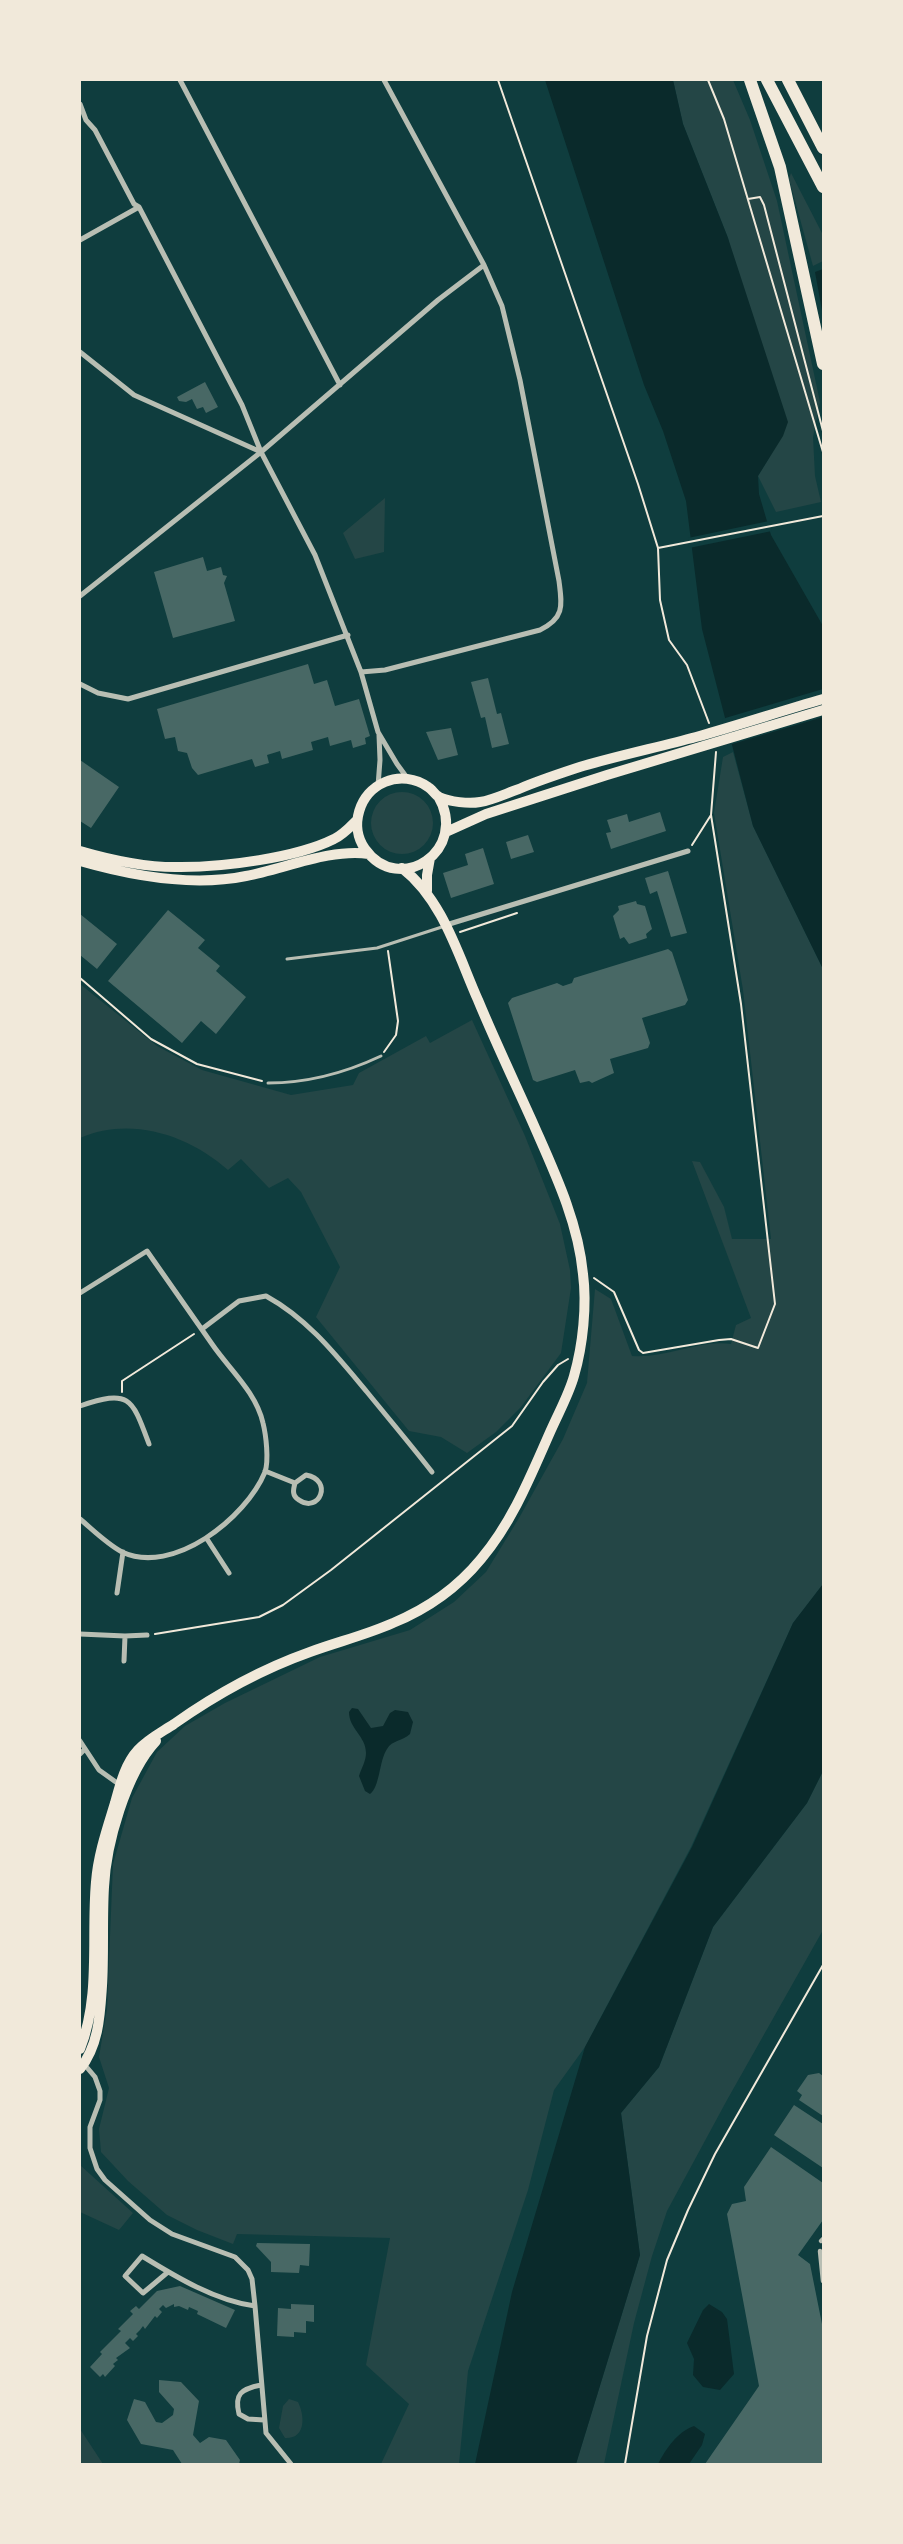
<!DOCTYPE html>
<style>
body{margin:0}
#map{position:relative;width:903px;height:2544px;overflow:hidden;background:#0f3d3e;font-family:"IBM Plex Sans",sans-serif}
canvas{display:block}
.frame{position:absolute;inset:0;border:81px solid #f1e9da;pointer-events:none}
</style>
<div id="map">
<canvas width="903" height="2544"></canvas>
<div class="frame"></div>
</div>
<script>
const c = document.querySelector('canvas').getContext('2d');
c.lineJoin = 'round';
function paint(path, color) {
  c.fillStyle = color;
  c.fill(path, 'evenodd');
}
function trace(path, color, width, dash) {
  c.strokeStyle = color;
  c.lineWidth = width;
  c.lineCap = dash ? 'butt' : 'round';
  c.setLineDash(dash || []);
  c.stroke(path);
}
paint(new Path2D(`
 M673,80H733L750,120L777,201L820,402L813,437L815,476L821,502L776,512L758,476L770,456L728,238L683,124Z
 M791,173L823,235V261L813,266L789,179Z
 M385,498L384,552L355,559L343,533Z
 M733,752L753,826L823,969V1584L793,1623L691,1847L585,2047L554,2090L528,2190L468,2371L459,2464H381L409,2404L366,2365L390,2238L237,2234L233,2244L197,2230L167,2215L128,2181L101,2152L99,2129L109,2088L99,2057L107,2009L113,1864L132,1798L157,1752L185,1726L225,1703L320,1657L410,1630L454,1602L486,1572L519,1518L563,1439L587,1383L595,1289L611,1299L632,1356C664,1359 701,1339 731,1344L736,1325L751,1318L692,1161L700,1162L724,1207L732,1239H771L743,990L714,813L723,757Z
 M371 823a31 31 0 1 1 62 0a31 31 0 1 1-62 0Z
 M80,984L157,1046L202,1070L291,1095L353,1085L359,1073L426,1036L430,1043L472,1020L525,1136L560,1224L570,1270L571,1288L561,1353L521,1407L496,1432L467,1453L441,1437L409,1431L316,1317L340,1267L301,1192L288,1178L269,1188L241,1159L228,1170C188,1135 131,1116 80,1138Z
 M823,1771V1930L727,2100L667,2211L652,2256L634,2323L604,2464H576L640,2255L621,2113L659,2067L713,1927L807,1803Z
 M80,2165L133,2213L119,2230L80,2212Z
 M289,2399L298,2402C305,2416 306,2439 285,2438L279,2428L283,2406Z
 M80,2429L103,2464H80Z`), '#244646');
paint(new Path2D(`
 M545,80H673L683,124L728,238L788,422L783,436L758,476L759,494L771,535L823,626V969L753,826L702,629L686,501L663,431L644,385Z
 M823,269V316L815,272Z
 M823,1584V1771L807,1803L713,1927L659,2067L621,2113L640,2255L576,2464H475L512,2292L585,2047L692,1847L793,1623Z
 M352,1708L358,1709L371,1728L383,1726L390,1713L395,1710L408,1712L413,1722L410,1734C403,1741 392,1740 387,1749C379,1761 380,1787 370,1794L365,1791L359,1776C361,1769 366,1761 366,1753C366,1736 349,1729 349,1712Z
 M709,2304L722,2312L727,2319L734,2374L720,2390L703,2387L693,2375L694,2359L687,2343L703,2310Z
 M694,2426L705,2434L702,2445L689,2464H658C666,2449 677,2432 694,2426Z`), '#0a2a2b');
paint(new Path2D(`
 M769,521L772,531L689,548L688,538Z
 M823,689V717L729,745L722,719Z`), '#0f3d3e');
paint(new Path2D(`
 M205,382L218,407L206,413L203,407L197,409L192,399L186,402L179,401L177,397Z
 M203,557L207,571L221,567L223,575L227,576L224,583L235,621L173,638L154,572Z
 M308,664L314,684L327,680L335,706L359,699L370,736L365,738L366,744L353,748L351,740L330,746L328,737L311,742L313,750L282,759L280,751L267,755L269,763L255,767L252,759L198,775L192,768L187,753L178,751L175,737L165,739L157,709Z
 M488,678L497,714L501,713L509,744L492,748L485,717L481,718L471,682Z
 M451,728L458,755L438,760L426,732Z
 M80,760L119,787L91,828L80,821Z
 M660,812L666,831L611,849L606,833L611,832L607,820L627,814L629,822Z
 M528,835L534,852L511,859L506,842Z
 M483,848L494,884L451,898L443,873L468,865L465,854Z
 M668,871L687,933L671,937L657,891L650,894L645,878Z
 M636,901L637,904L645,906L652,929L646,934L647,938L629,944L624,937L620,939L613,916L619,910L618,906Z
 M168,910L205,940L198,948L220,966L216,971L246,997L216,1034L201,1021L182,1043L108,981Z
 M80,914L117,944L97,969L80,955Z
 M668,949L672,952L688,1000L685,1005L642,1018L650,1043L648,1048L610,1059L614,1073L592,1083L589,1081L580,1083L575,1070L537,1082L533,1080L508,1003L512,998L557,983L563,986L572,983L574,978Z
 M819,2073L823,2076V2116L799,2100L802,2095L797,2091L808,2075Z
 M794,2105L823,2124V2168L774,2135Z
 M771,2147L823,2183V2220L798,2255L810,2264L823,2329V2464H705L759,2386L727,2214L732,2204L746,2201L744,2187Z
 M257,2243L310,2244L309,2266L300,2265L299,2273L271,2272V2262L256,2246Z
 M180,2286L235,2310L226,2328L197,2314L198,2311L189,2307L188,2310L179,2306L174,2307V2304L166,2308L163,2305L159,2309L162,2312L157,2318L155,2316L145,2329L143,2326L140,2330L136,2334L138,2336L133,2341L130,2338L125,2343L130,2348L116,2358L118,2360L113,2364L115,2366L105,2377L103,2374L100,2377L90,2367L102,2354L100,2352L121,2331L118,2329L133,2314L130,2311L136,2306L139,2309L157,2291Z
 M291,2304L314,2305V2322L306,2321V2333L294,2332V2337L277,2336L278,2308L291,2309Z
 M159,2380L181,2382L199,2401L193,2435L200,2443L209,2437L226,2440L240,2460L239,2464H182L173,2450L141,2444L127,2420L134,2399L145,2402L156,2422L162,2423L173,2415L174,2409L159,2392Z`), '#486865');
trace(new Path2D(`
 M498,80L638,484L658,548L660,600L669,640L687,665L709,723
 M708,80L724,119L823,452
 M748,199L760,197L764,205L823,431
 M658,548L823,516
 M692,845L711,815
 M460,932L517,913
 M80,978L151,1039L197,1064L262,1081
 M384,1052L396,1035L398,1021L388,951
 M594,1278L614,1292L639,1350L643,1353L719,1340L731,1339L758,1348L775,1304L741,1004L711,815L716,752
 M122,1392V1381L194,1334
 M155,1634L259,1617L283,1605L331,1570L512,1426L543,1382L558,1365L568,1359
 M625,2464L647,2336L667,2260L688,2210L715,2154L823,1965`), '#f1e9da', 2);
trace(new Path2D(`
 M287,959L377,948L445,926
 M268,1083C307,1083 347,1072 381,1056`), '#b8beb3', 3);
trace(new Path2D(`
 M821,2241L823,2239
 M820,2251L823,2281`), '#b8beb3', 4.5);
trace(new Path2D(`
 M180,80L340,385
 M80,104L86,120L95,130L134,204L139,207L242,405L261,452L315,555L361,672L378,732L397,764L408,779
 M80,240L139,207
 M80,352L134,395L261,452
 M80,596L261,452L438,300L484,265
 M361,672L385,670L540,630C565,618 562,605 559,581L520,380L502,306L484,265L384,80
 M80,684L98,693L128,699L348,635
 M378,786L380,760L379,735
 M446,925L688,851
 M80,1293L147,1251C169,1282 190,1313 212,1344C229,1369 256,1392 263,1423C266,1435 269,1460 265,1472C246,1518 173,1576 122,1552C107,1544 93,1530 80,1519
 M202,1329L239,1301L266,1296C308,1319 336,1355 367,1392C389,1419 411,1445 432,1472
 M80,1406C130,1389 132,1398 149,1444
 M265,1471L295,1483L306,1475C334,1480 319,1514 299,1500C292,1496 293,1490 295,1483
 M207,1539L229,1573
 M117,1593L123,1552
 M80,1634L125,1636L124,1661
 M125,1636L147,1635
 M80,1741L99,1770L120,1785
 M80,1754L85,1749
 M84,2064L95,2077L100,2091V2100L90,2127V2148L97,2169L105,2180L150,2220L172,2234L235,2257L248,2270L252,2279L255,2306L266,2433L291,2464
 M168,2272L143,2293L125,2276L142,2256C176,2277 216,2301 255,2306
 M261,2385C241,2389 234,2394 239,2414L248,2419L264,2420`), '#b8beb3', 5);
trace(new Path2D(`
 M438,796C470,850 399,897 365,849C349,826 359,793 385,782C399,776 416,778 428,787C432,789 435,795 439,797C450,802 469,804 480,802C493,800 507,793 519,789C540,780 562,773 583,766C621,755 659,747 696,737C739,725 781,711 823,699
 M446,832L486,814L607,775L823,710
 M80,851C111,860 149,868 181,867C224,867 296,858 334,839C343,835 350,827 357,820
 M80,861C132,876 192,887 246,876C284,869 331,848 369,854
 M427,891V875L430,858
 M80,2049C101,1996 91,1937 96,1882C98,1855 107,1829 115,1803C120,1785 125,1764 138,1750C148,1739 162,1732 174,1724C215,1695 262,1669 310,1652C337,1642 366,1635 393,1623C427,1609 458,1587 481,1559C513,1521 531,1475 551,1430C559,1412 569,1394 574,1376C583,1345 587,1305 583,1274C578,1220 553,1169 532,1121C514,1081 495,1041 478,1000C458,955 443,900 402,868
 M80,2069C99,2045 100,2015 102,1986C104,1953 102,1920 104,1887C106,1844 126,1773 156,1741`), '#f1e9da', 10);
trace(new Path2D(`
 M750,80L780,167L823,364
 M767,80L823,187
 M788,80L823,148`), '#f1e9da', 12);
</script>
